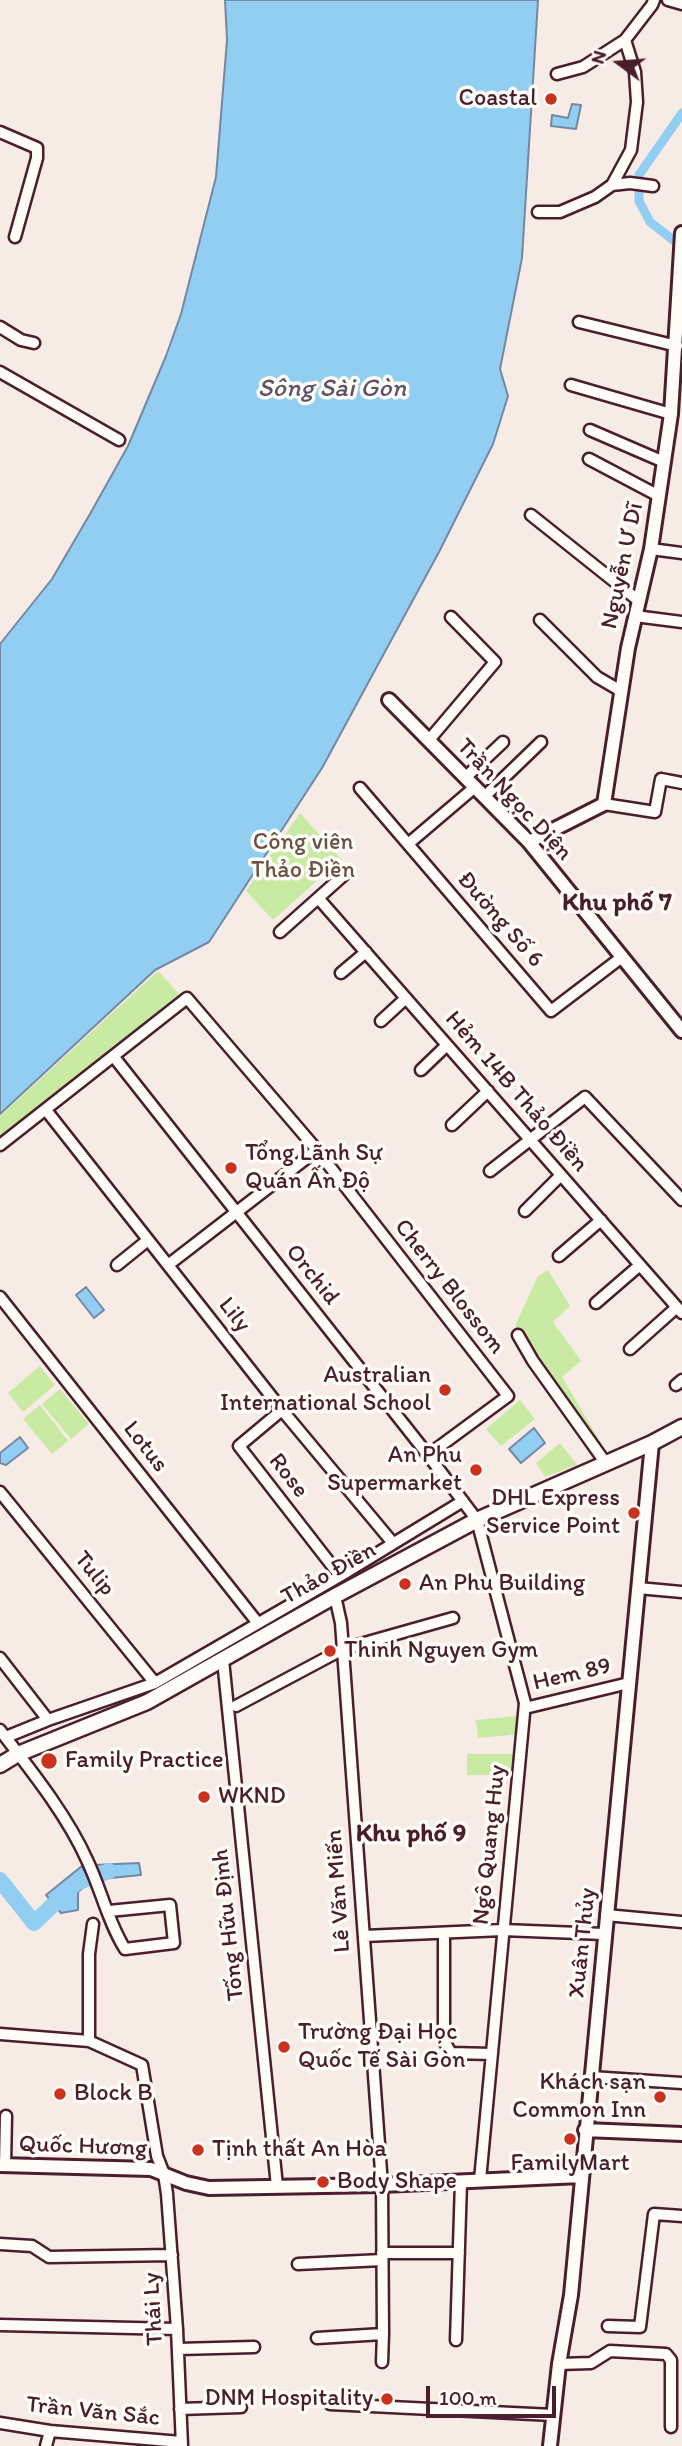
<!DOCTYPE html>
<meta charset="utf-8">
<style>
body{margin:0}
#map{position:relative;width:682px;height:2446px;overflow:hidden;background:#f7ebe6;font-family:Itim,sans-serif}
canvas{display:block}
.north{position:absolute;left:584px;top:28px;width:70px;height:70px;-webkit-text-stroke:5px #fdfcf7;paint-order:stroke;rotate:286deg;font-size:19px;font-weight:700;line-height:28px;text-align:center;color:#4a1f2b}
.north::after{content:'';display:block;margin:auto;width:24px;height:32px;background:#4a1f2b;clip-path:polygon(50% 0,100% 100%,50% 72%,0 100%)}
.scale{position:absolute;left:426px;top:2386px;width:130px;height:32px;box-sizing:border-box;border:4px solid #4a1f2b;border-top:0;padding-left:9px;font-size:21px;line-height:24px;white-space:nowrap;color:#4a1f2b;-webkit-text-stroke:5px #fdfcf7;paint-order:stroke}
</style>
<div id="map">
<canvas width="682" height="2446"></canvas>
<div class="north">N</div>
<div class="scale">100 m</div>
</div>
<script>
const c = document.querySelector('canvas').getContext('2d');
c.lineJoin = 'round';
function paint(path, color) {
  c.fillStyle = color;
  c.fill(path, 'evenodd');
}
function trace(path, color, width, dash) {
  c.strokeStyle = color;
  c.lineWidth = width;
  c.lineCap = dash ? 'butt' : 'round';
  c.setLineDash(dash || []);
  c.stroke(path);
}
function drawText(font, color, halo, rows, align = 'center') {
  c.font = font + ' Itim,sans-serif';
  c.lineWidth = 7;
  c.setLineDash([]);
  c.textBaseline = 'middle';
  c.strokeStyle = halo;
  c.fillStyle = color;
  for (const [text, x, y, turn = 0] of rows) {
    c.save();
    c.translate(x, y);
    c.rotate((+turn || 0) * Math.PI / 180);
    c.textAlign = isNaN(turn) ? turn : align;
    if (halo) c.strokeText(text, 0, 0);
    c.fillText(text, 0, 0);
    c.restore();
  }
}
paint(new Path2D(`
 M300,813L341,859L273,920L246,891Z
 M158,971L179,994L0,1140V1116Z
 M548,1270L570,1306L553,1322L581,1361L562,1377L604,1448L598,1452L516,1336V1324L538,1276Z
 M40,1366L55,1385L23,1412L8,1393Z
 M60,1389L89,1424L71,1439L42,1404Z
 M520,1400L535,1419L501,1446L486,1429Z
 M40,1405L68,1441L52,1454L23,1419Z
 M560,1443L577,1465L545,1477L536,1463Z
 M518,1716L520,1734L478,1738L476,1720Z
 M467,1754H517V1775H467Z`), '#c8eaa3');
const water = new Path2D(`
 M225,0H538L522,258L500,369L508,396L493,444L439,552L322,768L209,942L155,970L0,1114V644L52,579L90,514L128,446L166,356L181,314L216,177L227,40Z
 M572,104L581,105L576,129L551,126L552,115L568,118Z
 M86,1287L104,1310L94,1318L76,1295Z
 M534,1428L545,1443L521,1463L509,1449Z
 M20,1437L28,1448L6,1465L0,1463V1453Z
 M139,1863L141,1875L100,1879L94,1865Z
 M82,1866L90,1882L78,1892V1910L61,1913L46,1895Z`);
paint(water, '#91cef2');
trace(water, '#7588a2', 2);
trace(new Path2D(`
 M682,113L639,175V201L650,222L682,247`), '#91cef2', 9);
trace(new Path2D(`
 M0,1880L34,1923L76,1883L109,1871`), '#91cef2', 16);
const minor = new Path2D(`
 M668,0L682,4
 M557,74L583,67L625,40
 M0,132L37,148V158L15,237
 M612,185L630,183L653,186
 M538,212H560L595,197L612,185L631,150L637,102L635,72L625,40L652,5L654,0
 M579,322L677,346
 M0,327L21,340L34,343
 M0,372L119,440
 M571,385L671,414
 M590,430L664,462
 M589,459L659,496
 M531,515L639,601
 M651,549L682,553
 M635,616L682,622
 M540,620L597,677L621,691
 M429,740L495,662L451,617
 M466,777L503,742
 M360,788L551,1011L622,957
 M484,797L541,742
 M604,804L655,812L661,779L682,783
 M408,844L475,787
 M319,899L682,1313
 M280,932L345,874
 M341,973L366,952
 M381,1021L406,998
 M114,1057L428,1455L477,1520L525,1703L480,2180
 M421,1070L447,1045
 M46,1110L282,1410L392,1542
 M452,1125L488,1091
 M0,1145L187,998L317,1150L508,1396L428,1455
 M490,1171L585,1097L682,1200
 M525,1211L561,1175
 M559,1256L601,1220
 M117,1265L148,1240
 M168,1265L317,1150
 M0,1297L257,1622
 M596,1303L640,1265
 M518,1335L533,1361L605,1462
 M630,1349L677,1307
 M676,1385L682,1380
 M282,1410L239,1446L340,1576
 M0,1492L155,1683
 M638,1588L682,1592
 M0,1658L48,1720
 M223,1660L277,2186
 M236,1706L343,1649L453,1618
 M525,1708L629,1683
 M0,1730C30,1769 67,1815 87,1860C101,1889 108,1922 125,1949L174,1943L170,1905L109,1911
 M6,1737L48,1720L155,1683L340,1576L463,1501
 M606,1915L682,1922
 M444,1933V2041L451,2053L492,2054
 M364,1936L503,1930L604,1934
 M0,2034L89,2041L142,2065L157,2156L164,2174L167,2194L177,2329L182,2446
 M89,2041V1954L93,1924
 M591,2077L682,2083
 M5,2165L6,2116
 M0,2244L32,2246L49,2257L172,2255
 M382,2253H459
 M298,2264L382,2260
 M0,2325L177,2329
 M608,2326L640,2327L654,2214L682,2216
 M317,2338L383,2334L382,2185L341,1623L335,1596
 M456,2340L461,2182
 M178,2349L254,2347
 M382,2362L383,2334
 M559,2364L591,2363L610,2351L666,2354L671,2360V2427
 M330,2404L553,2415
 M180,2409L241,2407
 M0,2423L50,2431L181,2442
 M46,2446L50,2431`);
const tertiary = new Path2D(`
 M389,700L529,842L682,1031
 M529,842L604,804L628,648L651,549L671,414L682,233
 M585,2130L682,2134
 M0,2165L151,2169L186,2183L209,2188L382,2185L581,2176
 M550,2446L559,2364L571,2295L652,1443`);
const secondary = new Path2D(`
 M0,1765L18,1754L147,1702L335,1596L477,1520L652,1443L682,1427`);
trace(minor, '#4a1f2b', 15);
trace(tertiary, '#4a1f2b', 18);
trace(secondary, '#4a1f2b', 19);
trace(minor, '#fdfcf7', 10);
trace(tertiary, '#fdfcf7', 12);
trace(secondary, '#fdfcf7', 14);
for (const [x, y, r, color] of [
 [551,99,7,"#c8321e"],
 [231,1168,7,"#c8321e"],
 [445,1390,7,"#c8321e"],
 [476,1470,7,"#c8321e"],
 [634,1513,7,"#c8321e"],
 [405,1584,7,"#c8321e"],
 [330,1651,7,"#c8321e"],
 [49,1761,9,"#c8321e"],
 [204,1797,7,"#c8321e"],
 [284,2047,7,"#c8321e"],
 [60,2094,7,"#c8321e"],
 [660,2097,7,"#c8321e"],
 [570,2139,7,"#c8321e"],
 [198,2150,7,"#c8321e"],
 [323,2182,7,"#c8321e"],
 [387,2399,7,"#c8321e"]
]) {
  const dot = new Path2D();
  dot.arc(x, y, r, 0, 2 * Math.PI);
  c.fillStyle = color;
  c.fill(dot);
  trace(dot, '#fdfcf7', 2.5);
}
drawText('24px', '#4a1f2b', '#fdfcf7', [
 ["Coastal",537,99,"right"],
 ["Tổng Lãnh Sự",245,1154],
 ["Quán Ấn Độ",245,1182],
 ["Australian",431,1376,"right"],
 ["International School",431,1404,"right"],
 ["An Phu",462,1456,"right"],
 ["Supermarket",462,1484,"right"],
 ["DHL Express",620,1499,"right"],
 ["Service Point",620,1527,"right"],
 ["An Phu Building",419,1584],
 ["Thinh Nguyen Gym",344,1651],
 ["Family Practice",65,1761],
 ["WKND",218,1797],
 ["Trường Đại Học",298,2033],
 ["Quốc Tế Sài Gòn",298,2061],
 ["Khách sạn",646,2083,"right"],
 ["Common Inn",646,2111,"right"],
 ["Block B",74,2094],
 ["Tịnh thất An Hòa",212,2150],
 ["FamilyMart",570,2164,"center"],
 ["Body Shape",337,2182],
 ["DNM Hospitality",373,2399,"right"]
], 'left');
drawText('24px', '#4a1f2b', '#fdfcf7', [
 ["Nguyễn Ư Dĩ",623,566,-78],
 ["Trần Ngọc Diện",514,800,47],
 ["Đường Số 6",500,920,49],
 ["Hẻm 14B Thảo Điền",516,1092,49],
 ["Orchid",312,1275,51],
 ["Cherry Blossom",449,1287,52],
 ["Lily",234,1315,52],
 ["Lotus",145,1447,52],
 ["Rose",288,1476,52],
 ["Tulip",94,1574,51],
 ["Thảo Điền",329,1574,-29],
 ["Hem 89",572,1675,-13],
 ["Ngô Quang Huy",490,1845,-84],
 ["Lê Văn Miến",339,1891,-94],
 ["Tống Hữu Định",229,1925,-96],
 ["Xuân Thủy",583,1943,-84],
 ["Quốc Hương",83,2147,2],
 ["Thái Ly",154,2309,-93],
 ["Trần Văn Sắc",93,2412,6]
]);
drawText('24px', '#6a5249', '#fdfcf7', [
 ["Công viên",303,843],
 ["Thảo Điền",303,871]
]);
drawText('italic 26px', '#5f5467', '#fdfcf7', [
 ["Sông Sài Gòn",332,389]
]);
drawText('bold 26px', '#4a1f2b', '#fdfcf7', [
 ["Khu phố 7",617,903],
 ["Khu phố 9",411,1834]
]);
</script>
